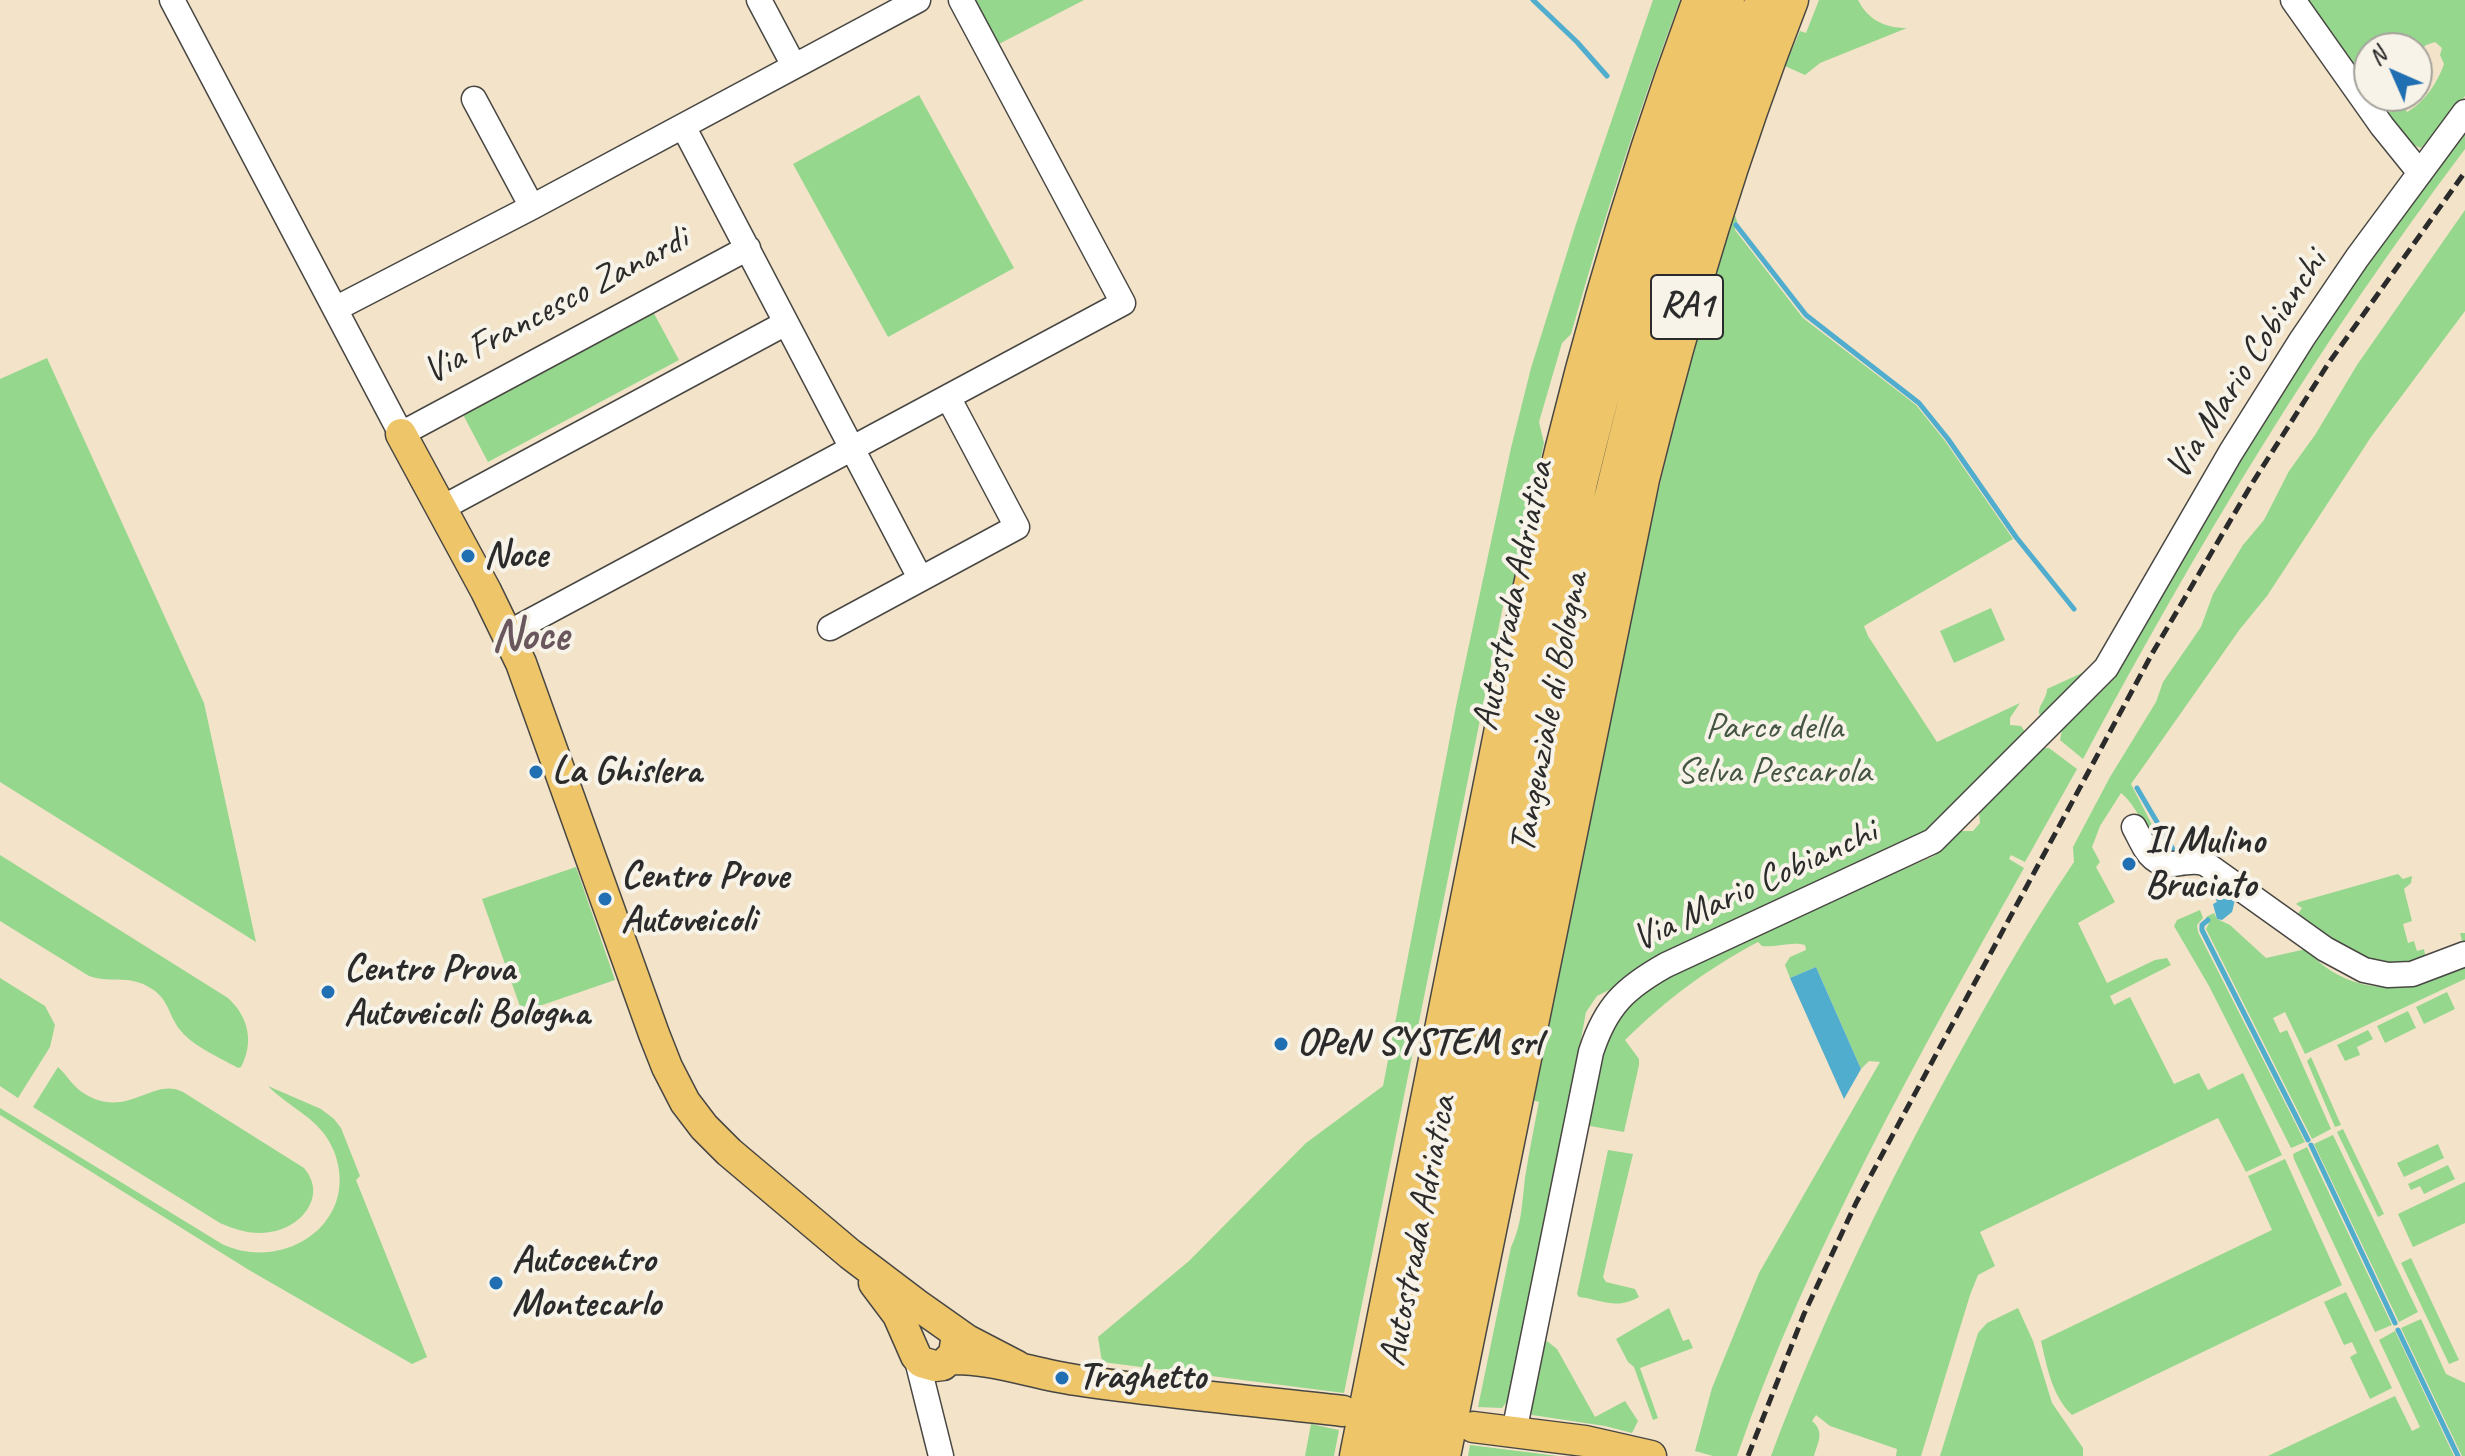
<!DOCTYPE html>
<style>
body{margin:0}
#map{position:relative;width:2465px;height:1456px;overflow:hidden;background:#f2e3c9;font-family:Caveat,sans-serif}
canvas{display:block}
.north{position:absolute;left:2353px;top:32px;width:80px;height:80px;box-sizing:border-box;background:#f7f3e8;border:2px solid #a5a39c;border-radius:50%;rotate:315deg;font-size:22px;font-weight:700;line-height:32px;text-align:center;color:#2b2b2b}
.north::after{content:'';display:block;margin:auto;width:28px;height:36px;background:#1f6fb2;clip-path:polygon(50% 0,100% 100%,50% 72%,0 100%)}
</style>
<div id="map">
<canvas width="2465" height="1456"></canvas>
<div class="north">N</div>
</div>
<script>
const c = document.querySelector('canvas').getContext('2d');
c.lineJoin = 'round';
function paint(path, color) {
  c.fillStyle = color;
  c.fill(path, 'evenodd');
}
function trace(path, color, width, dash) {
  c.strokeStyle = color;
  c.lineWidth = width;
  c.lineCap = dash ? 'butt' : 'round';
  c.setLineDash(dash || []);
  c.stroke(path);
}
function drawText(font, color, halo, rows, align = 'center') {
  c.font = font + ' Caveat,sans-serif';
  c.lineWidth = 8;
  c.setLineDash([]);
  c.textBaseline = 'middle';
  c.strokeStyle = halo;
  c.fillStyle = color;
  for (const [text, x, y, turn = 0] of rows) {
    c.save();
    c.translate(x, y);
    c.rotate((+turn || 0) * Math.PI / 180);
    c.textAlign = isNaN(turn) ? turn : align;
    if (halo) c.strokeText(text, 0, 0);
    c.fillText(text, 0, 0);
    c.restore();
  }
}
paint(new Path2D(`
 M972,0H1084L997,45Z
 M1653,0H1680C1639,110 1603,221 1571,334L1562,343L1539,422L1544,443L1513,584L1506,591L1344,1393L1102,1362L1098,1337L1189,1261L1306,1143L1383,1086L1457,701L1511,448L1531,368L1576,224Z
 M1819,0H1858C1868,20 1885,28 1907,28L1820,63L1805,75L1785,66L1800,31L1806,33Z
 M2308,0H2465V96L2432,141L2429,140L2421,148C2406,143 2394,128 2387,114L2397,106H2404L2407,112C2424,103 2438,82 2444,64L2440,55L2442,48L2435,42L2426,45L2417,54V48H2369V96H2383L2371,99L2367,96C2353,75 2310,23 2308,0Z
 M919,95L1014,268L888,337L793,164Z
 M2465,127V149C2320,341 2196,547 2083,759L2060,740L2062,730L2115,678L2113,674L2191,538L2319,328Z
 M2465,210V311L2371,437L2267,596L2240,629L2131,784L2167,854C2145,840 2142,810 2121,793L2100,826L2092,847L2100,862L2096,867L2115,902L2078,923L2107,983L2155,960L2167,958L2171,965L2110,996L2114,1005L2130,997L2174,1084L2199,1073L2208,1090L2243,1073L2282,1155L2246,1172L2218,1118L1980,1232L1995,1266L1978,1275L1970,1295L1921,1456H1896L1897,1449L1830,1426L1816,1415L1812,1421C1825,1432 1818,1442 1814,1456H1771C1819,1328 1877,1206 1941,1087C1983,1010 2025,934 2074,862L2073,847L2110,777L2156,702L2163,682L2201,627L2213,594L2243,545L2264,520L2289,471L2315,435L2357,365Z
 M1734,213L1737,221L1735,230L1803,318L1916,405L1945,441L2013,539L1864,626L1868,636L1937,742L2020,703L2010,718V725L2021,726L2026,733L1935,827L1597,996L1586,1012L1554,1185L1509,1399L1502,1408L1478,1407L1511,1247C1522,1225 1522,1202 1525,1178C1529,1153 1534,1127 1539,1102L1532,1100C1593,803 1643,503 1734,213Z
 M650,306L679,360L488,462L459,407Z
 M47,358L204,703L256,942L0,782V379Z
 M1991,608L2005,640L1954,663L1940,631Z
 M2095,667L2043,715L2039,714C2038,705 2047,699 2047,689Z
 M2044,748H2049L2077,769L2025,862L2011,855L2009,859L2024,868C1917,1058 1809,1250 1737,1456H1713L1695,1451L1712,1388L1759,1273L1880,1062L1869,1061L1861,1069L1816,967L1790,978L1785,965L1790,957L1806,950L1805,945C1791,941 1776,948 1762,946L1758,942C1707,969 1667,999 1625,1040L1639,1059V1065L1624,1132L1590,1126L1589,1123L1606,1045L1626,1007L1658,983L1751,936L1934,856L1961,831H1973L1980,823L1979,813Z
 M0,855L228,998C249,1017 254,1043 241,1067L238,1068C221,1058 194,1047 181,1031C166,1013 171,997 143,984C125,976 107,983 89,976L0,921Z
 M576,867L615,980L522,1012L482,899Z
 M2398,874L2403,879L2412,876L2411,883L2404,889L2412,921L2403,924L2408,943L2414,941L2417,951L2424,949L2426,960L2463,945L2460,933H2465V945L2420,964L2374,965L2295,918L2302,908L2296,904L2299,902Z
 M2200,910L2203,918L2197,925L2198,932L2305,1142L2291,1148L2209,986L2174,926L2177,920Z
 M2214,913L2217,919L2230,925L2266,958L2306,949C2313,954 2317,961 2324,966C2369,999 2417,988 2465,967V979L2305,1054L2285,1012L2273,1018L2280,1033L2287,1030L2331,1129L2312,1139L2206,929L2209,923L2206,917Z
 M0,978L45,1006L55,1025L50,1047L18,1098L0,1086Z
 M2447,992L2455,1009L2424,1024L2416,1007Z
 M2408,1011L2416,1028L2385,1043L2377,1026Z
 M2368,1030L2373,1039L2357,1047L2360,1055L2345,1061L2337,1045Z
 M2311,1057L2341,1125L2335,1127L2307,1061Z
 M58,1067C67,1075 73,1087 85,1094C128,1120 153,1076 183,1092L304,1168C328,1196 301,1228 270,1232C252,1235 236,1230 220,1223L33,1107Z
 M268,1086L321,1109L334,1119L341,1128L360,1176L356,1180L427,1357L412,1364L249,1270L0,1115V1108L222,1244C286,1274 363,1220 333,1149C320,1118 289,1108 268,1086Z
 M2343,1129L2384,1214L2378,1217L2337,1132Z
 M2333,1135L2418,1312L2399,1322L2314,1144Z
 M2438,1144L2444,1158L2404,1177L2397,1163Z
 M2307,1147L2392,1325L2375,1332L2294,1159L2293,1154Z
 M1608,1150L1633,1154L1603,1277L1606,1282L1635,1289L1639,1297C1616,1310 1603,1300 1579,1297L1577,1294Z
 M2285,1159L2342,1285L2072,1415C2052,1396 2047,1367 2041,1341L2272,1230L2248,1176Z
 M2448,1165L2455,1179L2424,1194L2420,1186L2411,1190L2408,1184Z
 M2465,1182V1223L2413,1247L2398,1214Z
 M2411,1258L2459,1360L2449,1364L2401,1263Z
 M2346,1292L2392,1388L2370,1399L2350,1357L2357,1353L2352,1342L2344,1345L2324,1302Z
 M1669,1308L1683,1341L1689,1339L1693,1348L1640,1368L1658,1418L1653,1420L1634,1367L1628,1362L1616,1339Z
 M2018,1308L2033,1341L2052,1403L2083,1448V1456H1940L1978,1333L1987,1323Z
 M2421,1319L2446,1374L2465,1383V1456H2462L2401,1328Z
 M2395,1331L2454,1456H2268L2395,1396L2412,1431L2420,1427L2379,1340Z
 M1547,1341L1557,1349L1595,1417L1625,1401L1638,1421L1632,1433L1605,1426L1532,1415L1530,1405L1543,1343Z
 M1311,1424L1339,1430L1334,1456H1305Z
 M1470,1445L1558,1456H1468Z`), '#96d78e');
paint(new Path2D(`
 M2213,881L2235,900L2232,912L2222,920L2217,919L2213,904L2217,902L2209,885Z
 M1816,967L1861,1069L1844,1099L1790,978Z`), '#50adce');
trace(new Path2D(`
 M1533,0L1577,42L1607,76
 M1736,225L1806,315L1919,403L1948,439L2016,537L2074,609
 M2137,788L2174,851
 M2208,920L2202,925V930L2308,1140
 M2311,1145L2395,1323
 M2398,1330L2458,1456`), '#50adce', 5);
const minor = new Path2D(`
 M172,0L401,434L748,248
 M759,0L794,66
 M2293,0L2382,126L2420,173
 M474,99L532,207
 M683,126L920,578
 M335,309L532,207L918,0
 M442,508L786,323
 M830,628L1017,527L948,397
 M508,633L1123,303L961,0
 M2134,827C2146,849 2151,869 2180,863C2190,862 2197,860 2206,864L2325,949L2364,970L2388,975L2412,974L2465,954
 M916,1356L941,1456
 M1514,1432L1591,1052C1606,1006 1625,988 1666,965L1933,841L2106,668L2231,452L2302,339L2357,258L2465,112`);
const major = new Path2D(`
 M401,434L486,591L521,663L654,1034L667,1067L685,1102L704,1127L729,1152L850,1254L916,1304L967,1340L1017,1366
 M874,1283L898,1315L916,1356L921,1362L935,1366L943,1365L954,1354L956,1341
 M950,1359C994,1358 1033,1374 1076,1380C1164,1393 1254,1401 1343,1411
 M1473,1427L1585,1441L1651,1456`);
const highway = new Path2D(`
 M1357,1456L1526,608C1570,401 1626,199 1700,0
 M1384,1456L1580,482C1620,318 1667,157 1727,0
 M1417,1456L1600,547C1643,361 1693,178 1763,0
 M1443,1456L1642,479C1682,317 1730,156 1791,0`);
trace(minor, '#494743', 27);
trace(major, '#494743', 33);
trace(highway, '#494743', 37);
trace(minor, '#fff', 24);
trace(major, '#eec569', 30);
trace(highway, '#eec569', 34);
trace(new Path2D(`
 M1748,1456L1804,1314L1856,1203L2153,652L2253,482L2328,364L2465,172`), '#2b2b2b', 5, [12, 6]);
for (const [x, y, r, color] of [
 [468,556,8,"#1f6fb2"],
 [536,772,8,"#1f6fb2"],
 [2129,864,8,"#1f6fb2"],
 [605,899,8,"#1f6fb2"],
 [328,992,8,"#1f6fb2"],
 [1281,1044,8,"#1f6fb2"],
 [496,1283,8,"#1f6fb2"],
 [1062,1378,8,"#1f6fb2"]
]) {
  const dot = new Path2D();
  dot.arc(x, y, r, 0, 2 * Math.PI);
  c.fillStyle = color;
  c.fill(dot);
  trace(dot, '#f7f3e8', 3);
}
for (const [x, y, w] of [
 [1687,307,72]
]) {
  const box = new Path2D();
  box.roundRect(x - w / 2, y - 32, w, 64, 6);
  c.fillStyle = '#f7f3e8';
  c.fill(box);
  trace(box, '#2b2b2b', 2);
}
drawText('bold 36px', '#2b2b2b', null, [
 ["RA1",1687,307]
]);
drawText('38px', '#2b2b2b', '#f7f3e8', [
 ["Via Francesco Zanardi",556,306,-28],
 ["Via Mario Cobianchi",2247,365,-57],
 ["Autostrada Adriatica",1514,596,-78],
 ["Tangenziale di Bologna",1550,713,-79],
 ["Via Mario Cobianchi",1755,886,-25],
 ["Autostrada Adriatica",1419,1231,-79]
]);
drawText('bold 38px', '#2b2b2b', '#f7f3e8', [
 ["Noce",484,556],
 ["La Ghislera",552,772],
 ["Il Mulino",2145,842],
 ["Bruciato",2145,886],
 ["Centro Prove",621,877],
 ["Autoveicoli",621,921],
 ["Centro Prova",344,970],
 ["Autoveicoli Bologna",344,1014],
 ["OPeN SYSTEM srl",1297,1044],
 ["Autocentro",512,1261],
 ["Montecarlo",512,1305],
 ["Traghetto",1078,1378]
], 'left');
drawText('38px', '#465644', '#f7f3e8', [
 ["Parco della",1774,728],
 ["Selva Pescarola",1774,772]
]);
drawText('bold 46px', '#6a575d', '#f7f3e8', [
 ["Noce",530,637]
]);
</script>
